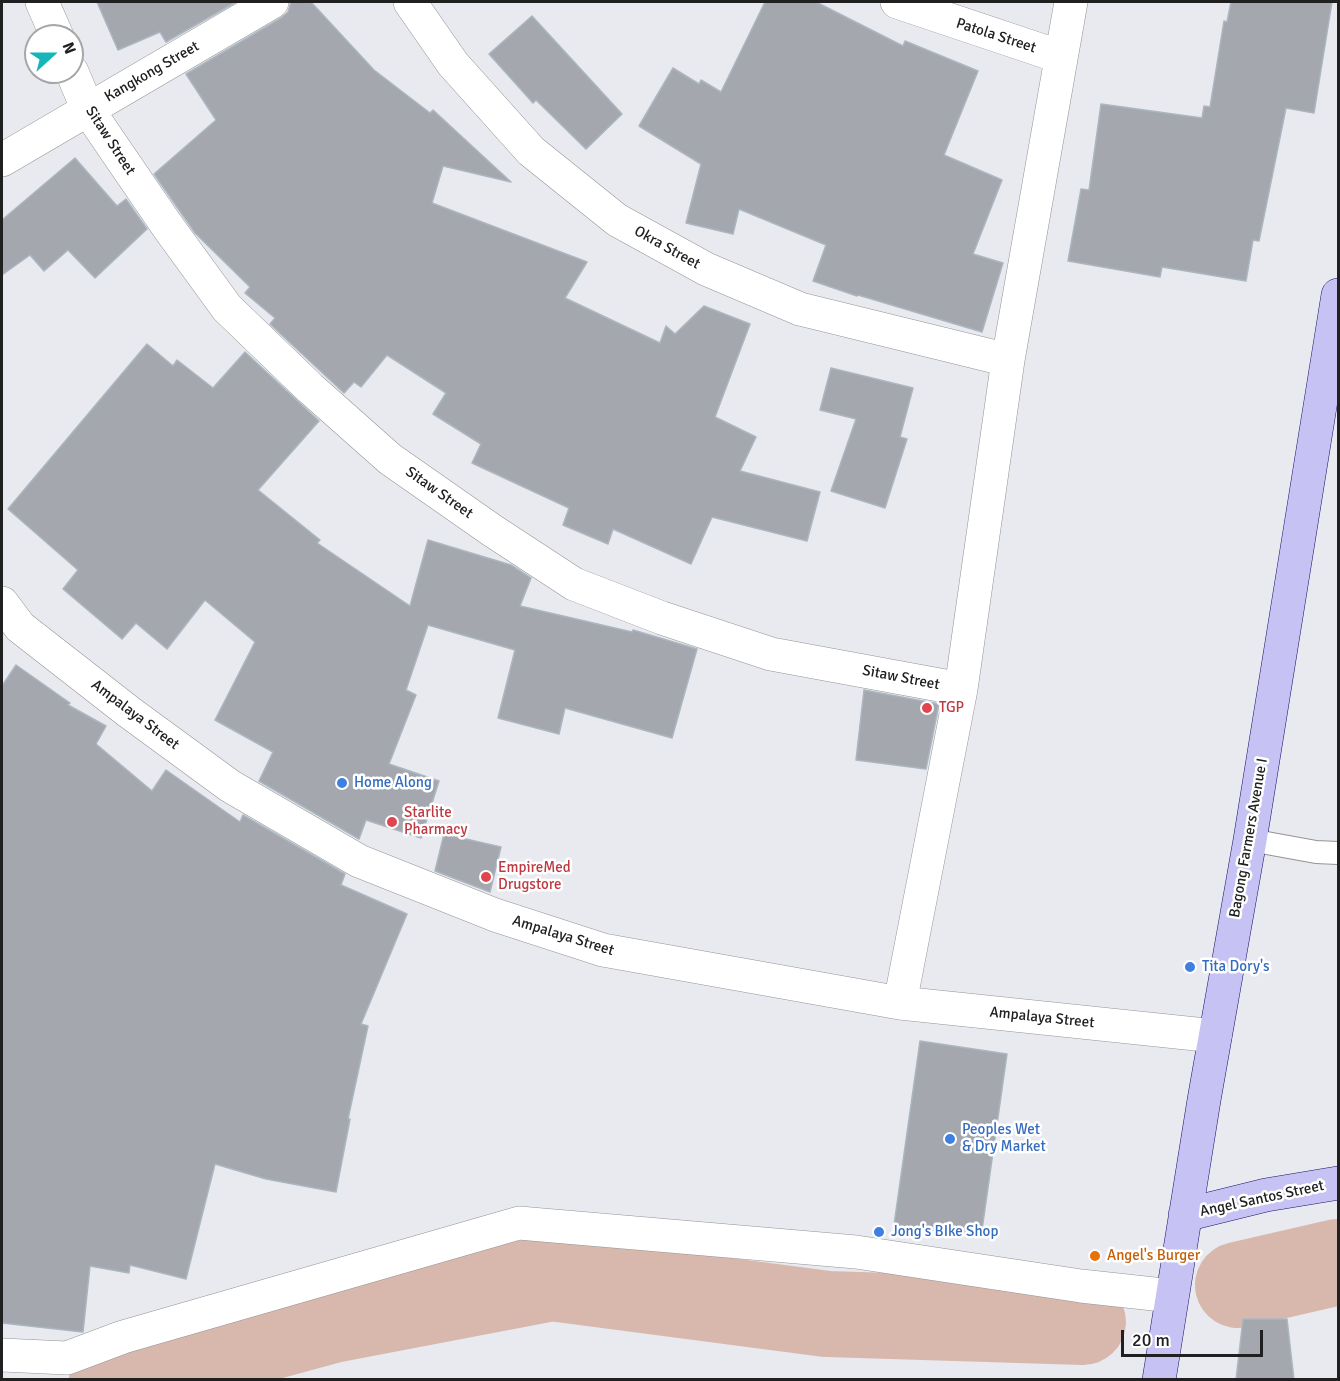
<!DOCTYPE html>
<style>
body{margin:0}
#map{position:relative;width:1340px;height:1381px;overflow:hidden;background:#e8eaf0;font-family:Signika,sans-serif}
canvas{display:block}
.frame{position:absolute;inset:0;border:3px solid #202020;pointer-events:none}
.north{position:absolute;left:24px;top:24px;width:60px;height:60px;box-sizing:border-box;background:#fff;border:2px solid #a6a6a6;border-radius:50%;rotate:69deg;font-size:16px;font-weight:700;line-height:24px;text-align:center;color:#202020}
.north::after{content:'';display:block;margin:auto;width:21px;height:27px;background:#16b5ba;clip-path:polygon(50% 0,100% 100%,50% 72%,0 100%)}
.scale{position:absolute;left:1121px;top:1330px;width:142px;height:27px;box-sizing:border-box;border:3px solid #202020;border-top:0;padding-left:8px;font-size:18px;line-height:21px;white-space:nowrap;color:#202020;-webkit-text-stroke:4px #fff;paint-order:stroke}
</style>
<div id="map">
<canvas width="1340" height="1381"></canvas>
<div class="frame"></div>
<div class="north">N</div>
<div class="scale">20 m</div>
</div>
<script>
const c = document.querySelector('canvas').getContext('2d');
c.lineJoin = 'round';
function trace(path, color, width, dash) {
  c.strokeStyle = color;
  c.lineWidth = width;
  c.lineCap = dash ? 'butt' : 'round';
  c.setLineDash(dash || []);
  c.stroke(path);
}
function paint(path, color) {
  c.fillStyle = color;
  c.fill(path, 'evenodd');
}
function drawText(font, color, halo, rows, align = 'center') {
  c.font = font + ' Signika,sans-serif';
  c.lineWidth = 5;
  c.setLineDash([]);
  c.textBaseline = 'middle';
  c.strokeStyle = halo;
  c.fillStyle = color;
  for (const [text, x, y, turn = 0] of rows) {
    c.save();
    c.translate(x, y);
    c.rotate((+turn || 0) * Math.PI / 180);
    c.textAlign = isNaN(turn) ? turn : align;
    if (halo) c.strokeText(text, 0, 0);
    c.fillText(text, 0, 0);
    c.restore();
  }
}
trace(new Path2D(`
 M1238,1285L1338,1262
 M112,1380L332,1320L552,1278L827,1314L1083,1322`), '#d8b8ad', 86);
const building = new Path2D(`
 M97,2H236L166,42L160,32L118,50Z
 M291,2H311L374,70L430,113L433,110L511,182L443,166L432,203L587,262L565,298L660,343L666,326L675,334L704,306L750,324L715,417L756,437L740,471L820,492L807,541L712,517L691,564L613,529L608,544L563,525L569,508L472,463L481,444L433,414L446,393L387,355L361,387L354,382L344,393L270,324L275,318L245,293L250,287L195,233L154,174L216,120L186,74L281,18L288,12Z
 M765,2H816L903,46L905,41L978,71L944,155L1002,180L973,254L1003,263L982,332L858,295L857,296L813,281L826,245L739,209L733,234L686,223L701,164L639,126L673,68L699,84L701,80L721,92Z
 M1231,2H1332L1314,113L1286,108L1259,241L1253,240L1246,281L1162,267L1160,277L1068,261L1081,189L1089,190L1101,104L1202,118L1204,106L1210,107L1224,21L1227,22Z
 M532,16L622,114L586,149L536,100L533,103L489,54Z
 M75,158L117,206L126,199L147,229L95,278L68,250L44,271L30,255L2,275V220Z
 M147,344L173,366L177,360L213,388L245,352L319,421L258,490L320,540L317,543L410,606L428,540L511,565L531,578L520,606L632,632L633,630L697,649L672,738L565,708L559,734L498,718L515,650L428,625L406,690L416,695L389,764L439,781L421,838L366,820L359,839L259,781L273,752L215,720L255,642L205,600L167,649L136,623L122,639L63,589L78,570L8,509Z
 M831,368L913,388L900,437L907,439L885,508L831,491L856,419L820,410Z
 M16,665L70,703L68,705L106,726L96,744L152,791L166,770L240,822L243,815L345,874L341,885L407,914L361,1024L368,1026L348,1119H350L336,1192L266,1179L215,1164L186,1279L130,1265L129,1273L90,1266L83,1332L2,1323V686Z
 M864,690L939,704L926,769L856,760Z
 M444,834L501,847L490,892L435,871Z
 M920,1041L1007,1054L981,1237L894,1225Z
 M1243,1319H1287L1294,1380H1236Z`);
paint(building, '#a4a8ae');
trace(building, '#abb6c0', 1.5);
const lane = new Path2D(`
 M1250,840L1316,852L1338,853`);
const street = new Path2D(`
 M42,2L57,36
 M410,2L453,64L531,151L617,220L706,269L800,309L1008,360
 M897,2L1061,57
 M72,72L88,110L168,227L227,308L310,388L390,459L493,531L574,584L662,618L771,654L961,689
 M2,160L272,2
 M2,603L20,627L129,712L230,786L359,861L495,915L603,950L900,1003L1215,1036
 M900,1003L961,689L1008,360L1071,2
 M2,1355L67,1358L123,1337L519,1223L856,1252L1081,1286L1172,1296`);
const secondary = new Path2D(`
 M1185,1215L1266,1195L1338,1183
 M1159,1380L1204,1100L1250,840L1338,295`);
trace(lane, '#949494', 24);
trace(street, '#949494', 34);
trace(secondary, '#1e116d', 34);
trace(lane, '#fff', 22);
trace(street, '#fff', 33);
trace(secondary, '#c6c2f3', 33);
for (const [x, y, r, color] of [
 [927,708,6,"#e0444e"],
 [342,783,6,"#3f7fe0"],
 [392,822,6,"#e0444e"],
 [486,877,6,"#e0444e"],
 [1190,967,6,"#3f7fe0"],
 [950,1139,6,"#3f7fe0"],
 [879,1232,6,"#3f7fe0"],
 [1095,1256,6,"#e8710a"]
]) {
  const dot = new Path2D();
  dot.arc(x, y, r, 0, 2 * Math.PI);
  c.fillStyle = color;
  c.fill(dot);
  trace(dot, '#fff', 2);
}
drawText('15px', '#202020', '#fff', [
 ["Patola Street",996,36,18],
 ["Kangkong Street",152,72,-30],
 ["Sitaw Street",110,141,57],
 ["Okra Street",667,248,29],
 ["Sitaw Street",439,493,35],
 ["Sitaw Street",901,678,11],
 ["Ampalaya Street",135,715,37],
 ["Bagong Farmers Avenue I",1249,838,-80],
 ["Ampalaya Street",563,936,17],
 ["Ampalaya Street",1042,1018,6],
 ["Angel Santos Street",1262,1199,-12]
]);
drawText('15px', '#be3a42', '#fff', [
 ["TGP",939,708],
 ["Starlite",404,813],
 ["Pharmacy",404,830],
 ["EmpireMed",498,868],
 ["Drugstore",498,885]
], 'left');
drawText('15px', '#366cbe', '#fff', [
 ["Home Along",354,783],
 ["Tita Dory's",1202,967],
 ["Peoples Wet",962,1130],
 ["& Dry Market",962,1147],
 ["Jong's BIke Shop",891,1232]
], 'left');
drawText('15px', '#c56008', '#fff', [
 ["Angel's Burger",1107,1256]
], 'left');
</script>
